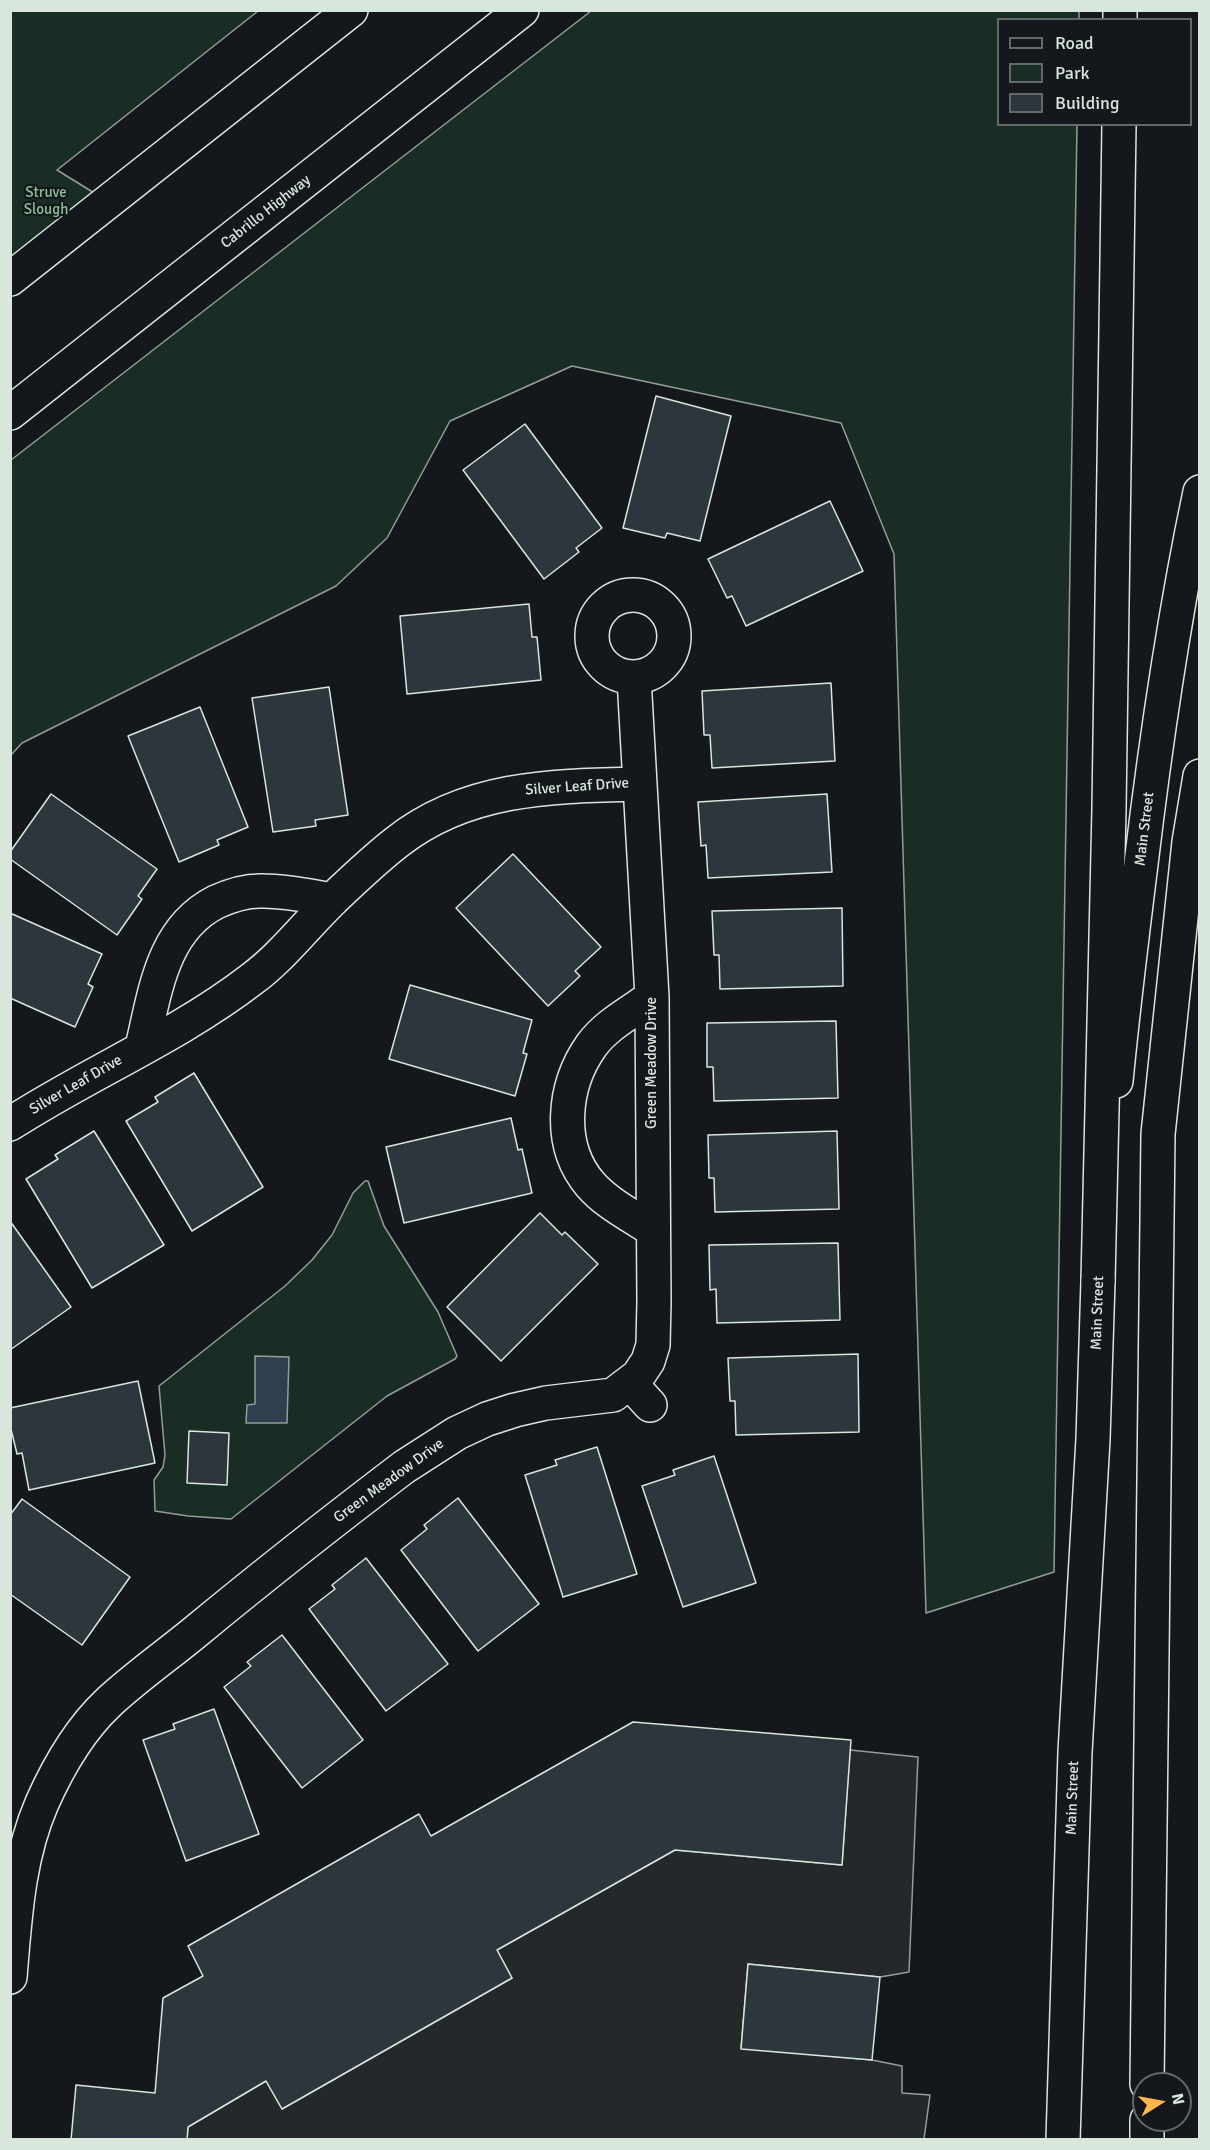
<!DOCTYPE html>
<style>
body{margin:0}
#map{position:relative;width:1210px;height:2150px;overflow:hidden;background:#14181c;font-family:Signika,sans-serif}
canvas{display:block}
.frame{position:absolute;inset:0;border:12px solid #d8e6dc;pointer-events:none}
.legend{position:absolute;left:997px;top:18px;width:195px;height:108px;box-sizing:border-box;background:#14181c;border:2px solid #626a69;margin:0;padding:8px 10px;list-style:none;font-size:18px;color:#d8e6dc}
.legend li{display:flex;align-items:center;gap:12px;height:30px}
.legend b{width:30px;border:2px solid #626a69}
.north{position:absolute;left:1132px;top:2072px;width:60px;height:60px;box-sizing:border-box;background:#14181c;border:2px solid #626a69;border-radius:50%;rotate:79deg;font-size:16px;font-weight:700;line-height:24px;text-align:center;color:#d8e6dc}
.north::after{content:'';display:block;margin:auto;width:21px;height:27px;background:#ffb74d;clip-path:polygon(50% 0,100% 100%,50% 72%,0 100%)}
</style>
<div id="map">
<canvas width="1210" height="2150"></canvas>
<div class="frame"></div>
<ul class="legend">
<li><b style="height:8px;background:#14181c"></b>Road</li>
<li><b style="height:16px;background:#1a2d24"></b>Park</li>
<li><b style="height:16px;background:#2c363c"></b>Building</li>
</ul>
<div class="north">N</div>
</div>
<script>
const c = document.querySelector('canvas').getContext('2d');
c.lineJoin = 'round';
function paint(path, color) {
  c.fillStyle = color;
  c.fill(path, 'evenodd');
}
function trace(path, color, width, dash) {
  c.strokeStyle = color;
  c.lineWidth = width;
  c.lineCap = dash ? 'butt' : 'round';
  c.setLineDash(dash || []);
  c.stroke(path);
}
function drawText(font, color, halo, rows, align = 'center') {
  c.font = font + ' Signika,sans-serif';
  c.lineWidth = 4.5;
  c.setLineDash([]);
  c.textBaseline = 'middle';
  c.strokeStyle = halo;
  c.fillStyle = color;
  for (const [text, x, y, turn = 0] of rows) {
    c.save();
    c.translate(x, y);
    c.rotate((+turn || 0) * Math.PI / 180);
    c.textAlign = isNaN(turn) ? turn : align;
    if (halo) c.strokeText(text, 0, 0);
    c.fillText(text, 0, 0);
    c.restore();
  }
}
const green = new Path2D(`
 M11,11H258L57,170L104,199L11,268Z
 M591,11H1079V19L998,20V124L1077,125L1054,1572L926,1613L894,554L841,423L572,366L450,421L387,538L336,586L22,743L11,755V460Z
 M365,1181H368L384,1226L438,1312L457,1356L455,1359L387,1396L231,1519L188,1516L155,1511L154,1480L163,1467L165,1455L159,1386L285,1286L312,1260L332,1235L353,1193Z`);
paint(green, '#1a2d24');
trace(green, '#939e99', 1.5);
const parking = new Path2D(`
 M850,1750L918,1757L909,1972L880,1977L748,1964L741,2048L872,2060L902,2066V2093L930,2095L924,2139L187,2140L188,2127L266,2081L282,2109L512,1978L497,1950L675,1850L842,1865Z`);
paint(parking, '#24282b');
trace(parking, '#939e99', 1.5);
const water = new Path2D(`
 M255,1356L289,1357L287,1423H246L247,1405L255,1404Z`);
paint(water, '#2f3f4d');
trace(water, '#939e99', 1.5);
const building = new Path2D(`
 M656,396L731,416L700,541L667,533L665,538L623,528Z
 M525,424L602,528L576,548L579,552L544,579L463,470Z
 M830,501L863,571L746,626L732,596L727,598L708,559Z
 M529,604L532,637H537L541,680L407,694L400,616Z
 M831,683L835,761L712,768L710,735H704L702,691Z
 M329,687L348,815L315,820L316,826L273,832L252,698Z
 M200,707L248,827L217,840L219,845L179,862L128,736Z
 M51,794L157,869L138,896L142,899L117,935L10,859V852Z
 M827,794L832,872L708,878L706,845L701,846L698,802Z
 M513,854L601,947L575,971L580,976L548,1006L456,908Z
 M842,908L843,986L720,989L719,955H714L712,911Z
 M10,913L102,954L88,984L93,987L75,1027L10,998Z
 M410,985L532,1020L523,1053L527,1054L515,1096L389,1059Z
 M836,1021L838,1098L714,1101L713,1067H707V1023Z
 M194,1073L263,1187L192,1231L126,1121L158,1102L155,1097Z
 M511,1118L518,1150L522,1149L532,1193L404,1223L386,1147Z
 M94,1131L164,1245L92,1288L26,1179L58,1159L55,1155Z
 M837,1131L839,1209L715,1212L714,1178H709L708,1135Z
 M540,1213L562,1235L565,1232L598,1264L501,1361L447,1307Z
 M10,1221L71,1307L10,1350Z
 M838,1243L840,1320L717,1323L716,1289L710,1290L709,1245Z
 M858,1354L859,1432L736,1435L735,1401H730L728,1358Z
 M138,1381L155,1463L29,1490L22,1453L17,1454L10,1425V1408Z
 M189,1431L229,1433L227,1485L187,1483Z
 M597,1447L637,1574L563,1597L525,1475L557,1465L555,1460Z
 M714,1456L756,1583L683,1607L642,1486L675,1475L673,1470Z
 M458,1498L539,1604L478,1651L401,1550L427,1529L424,1525Z
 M22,1499L130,1577L82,1645L10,1594V1515Z
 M366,1558L448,1664L386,1711L309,1609L335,1589L332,1585Z
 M282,1635L363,1740L302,1788L224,1687L251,1666L247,1662Z
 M214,1709L259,1834L186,1861L143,1740L175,1729L173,1724Z
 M633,1722L851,1740L842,1865L675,1850L497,1950L512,1978L282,2109L266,2081L188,2127L187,2140H71L76,2085L155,2093L163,1998L203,1976L188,1946L419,1814L431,1836Z
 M748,1964L880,1977L872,2060L741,2049Z`);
paint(building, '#2c363c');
trace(building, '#d8e6dc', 1.5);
const street = new Path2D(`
 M592 636a41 41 0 1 1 82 0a41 41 0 1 1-82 0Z
 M652,997C631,1012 606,1025 591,1046C563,1086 557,1145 590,1184C606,1203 632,1216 653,1230
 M142,1047C155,994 161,930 216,902C231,895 247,890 264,891C287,891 309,896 332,900
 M10,1124C89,1073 178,1036 252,979C283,956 305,926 333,899C353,880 375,859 397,842C468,786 555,786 640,784
 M630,1383L650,1405
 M10,1977C15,1918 18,1858 42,1803C58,1767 80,1729 109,1702C136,1677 166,1656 194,1633C263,1576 333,1521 404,1467L457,1433L487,1419L515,1410L546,1403L613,1395L638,1376L648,1361L653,1345L654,1302L652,997L634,678`);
const secondary = new Path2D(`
 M1116,1081C1123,1008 1132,936 1141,864C1156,739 1174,615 1200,492`);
const primary = new Path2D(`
 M1147,2084L1158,1134L1189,842L1200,776
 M1063,2140L1075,1752L1093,1439L1098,1281
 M1147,2140V2120`);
const highway = new Path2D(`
 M1120,20V10
 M10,279L351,10
 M10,413L522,10
 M1098,1281L1109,809L1119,124`);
trace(street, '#d8e6dc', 36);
trace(secondary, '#d8e6dc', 36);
trace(primary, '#d8e6dc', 36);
trace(highway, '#d8e6dc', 36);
trace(street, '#14181c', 33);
trace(secondary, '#14181c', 33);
trace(primary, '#14181c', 33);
trace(highway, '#14181c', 33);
drawText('15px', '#8ac095', '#14181c', [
 ["Struve",46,193],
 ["Slough",46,210]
]);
drawText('15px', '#d8e6dc', '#14181c', [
 ["Cabrillo Highway",266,212,-38],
 ["Silver Leaf Drive",577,787,-4],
 ["Main Street",1145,829,-83],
 ["Green Meadow Drive",652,1063,-90],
 ["Silver Leaf Drive",76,1085,-30],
 ["Main Street",1098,1313,-88],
 ["Green Meadow Drive",389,1481,-36],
 ["Main Street",1073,1798,-88]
]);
</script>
